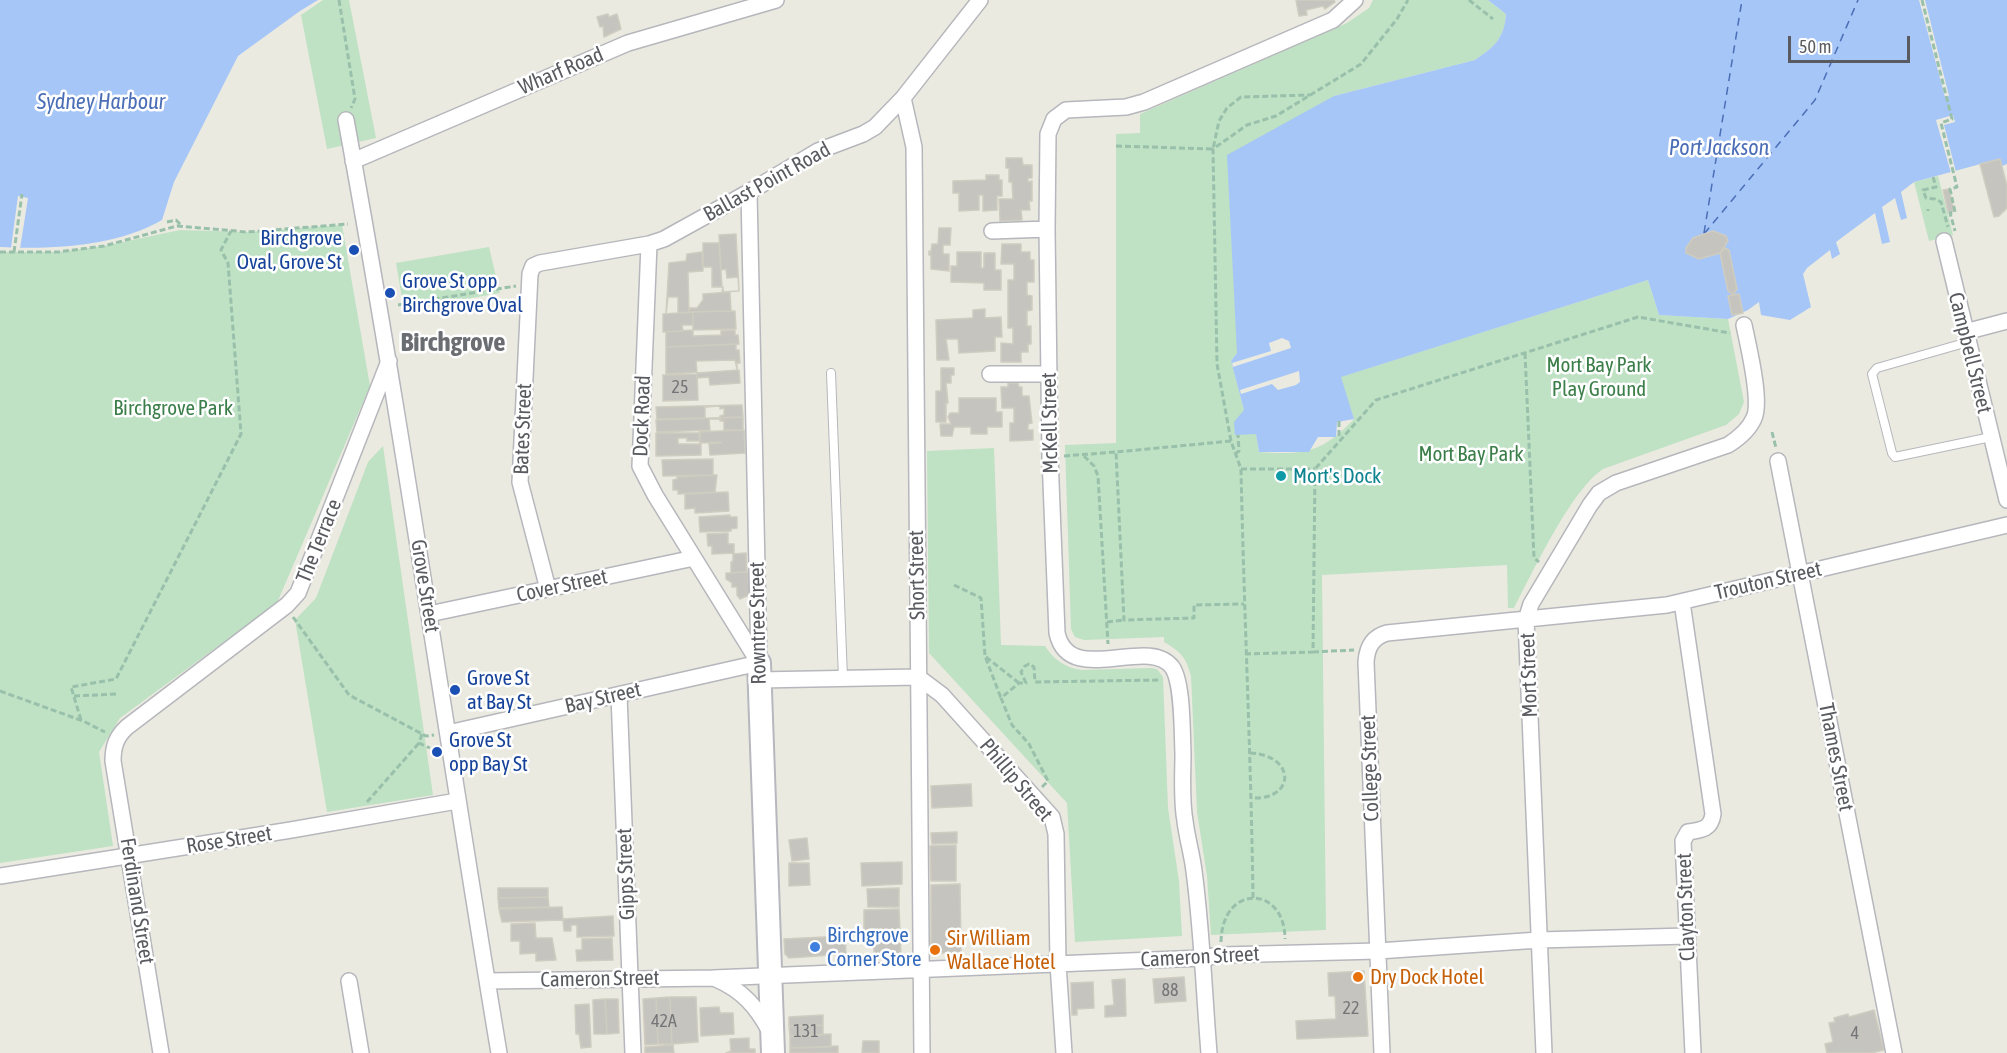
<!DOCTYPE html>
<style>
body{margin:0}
#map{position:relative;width:2007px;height:1053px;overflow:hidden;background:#ebeae1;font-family:"Asap Condensed",sans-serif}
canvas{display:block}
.scale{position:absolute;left:1788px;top:36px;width:122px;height:27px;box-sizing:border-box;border:3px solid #595b60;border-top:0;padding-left:8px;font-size:18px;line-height:21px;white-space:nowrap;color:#595b60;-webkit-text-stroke:4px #fff;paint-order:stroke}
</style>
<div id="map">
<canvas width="2007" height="1053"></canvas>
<div class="scale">50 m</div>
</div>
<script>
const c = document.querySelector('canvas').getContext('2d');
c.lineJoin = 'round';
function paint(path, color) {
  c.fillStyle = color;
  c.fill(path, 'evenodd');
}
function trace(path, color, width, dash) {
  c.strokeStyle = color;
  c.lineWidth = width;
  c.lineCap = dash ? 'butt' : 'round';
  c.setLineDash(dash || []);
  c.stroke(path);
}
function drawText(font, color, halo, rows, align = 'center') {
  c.font = font + ' "Asap Condensed",sans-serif';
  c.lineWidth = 5;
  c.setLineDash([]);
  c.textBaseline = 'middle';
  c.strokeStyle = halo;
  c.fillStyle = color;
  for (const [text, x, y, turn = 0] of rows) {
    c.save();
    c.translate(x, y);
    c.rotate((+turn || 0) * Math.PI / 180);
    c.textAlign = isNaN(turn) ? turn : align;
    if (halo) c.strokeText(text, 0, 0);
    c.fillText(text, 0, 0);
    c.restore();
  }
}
paint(new Path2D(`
 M323,0H349L376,138L327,149L301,15Z
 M1373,0H1488L1506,14C1504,39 1495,46 1475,60L1334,96L1237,353L1231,361L1244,410L1256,434L1259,452C1304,455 1322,453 1354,419L1340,377L1648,280L1659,315L1728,319L1744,402L1739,414L1726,425L1603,469C1571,490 1533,572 1514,608H1508L1507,565L1322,575L1326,930L1211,935L1207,876L1197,812L1191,676C1186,657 1181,652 1164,642V637L1084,640L1075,637L1071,629L1065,445L1116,443V134L1140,133V114L1347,23L1369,8Z
 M1938,176L1953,235L1929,241L1914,182Z
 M342,225L370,386L277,603L120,718L99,752L113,846L0,863V252H58L104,246L180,230L247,232Z
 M489,247L500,293L404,310L396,263Z
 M383,446L433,795L327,812L295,620L316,598L368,462Z
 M994,448L1001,645L1045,646C1054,660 1066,668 1082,670L1151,668L1157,669L1163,677L1168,808L1179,881L1182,936L1075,942L1067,803L929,653L927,451Z`), '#bfe1c4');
paint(new Path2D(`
 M0,0H318L300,11L238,56L174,182L162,220C118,246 50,250 0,247Z
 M1488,0H2007V164L2002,166L1999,159L1914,182L1901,192L1907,218L1901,220L1895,198L1882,207L1890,242L1882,244L1875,213L1836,242L1840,254L1832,259L1830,250L1807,268L1803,274L1811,307L1790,320L1761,315L1759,302L1748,310L1728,319L1659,315L1648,280L1341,377L1354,419L1337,422L1336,437H1318L1309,452H1259L1256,434L1235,435L1234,422L1244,410L1231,361L1237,353L1227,155L1334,96L1475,60C1495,46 1504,39 1506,14Z`), '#a5c6f7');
paint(new Path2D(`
 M1919,0H1925L1949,96L1945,97Z
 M1953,115L1955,122L1944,125L1956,172L1951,173L1936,120Z
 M18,196L28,198L20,249L11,248Z
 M1282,338L1289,341L1291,348L1233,367L1232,363L1271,351L1269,343Z
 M1299,371L1300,382L1296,385L1278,390L1272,384L1241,394L1240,390Z`), '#ebeae1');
trace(new Path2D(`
 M1704,233L1742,0
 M1704,234L1815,100L1858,0`), '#4b6eb7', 1.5, [8, 6]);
const building = new Path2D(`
 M1296,0H1334L1335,2L1325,9L1323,6L1306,10L1307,15L1299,16Z
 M608,14L609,17L617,14L621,29L604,37L603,26L600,27L597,17Z
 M1006,158H1022L1023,165H1032V178H1028V182L1032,181V201H1029L1030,210H1021L1022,220L1000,221L999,199H1013L1012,182H1009V168H1006Z
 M2000,159L2007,186V208L1999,216L1994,217L1980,164Z
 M986,175H999V180H1002V196H997V210L983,211V195H979V210L959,211V193H953V181L986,180Z
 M1949,189L1954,211L1948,212L1943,190Z
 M939,228H951L950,245H943V254H949V271L931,269V255H929V251L931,252L932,244H938Z
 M1713,231L1726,236L1728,241L1720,253L1699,259L1686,253V248L1693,238Z
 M736,234L739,291L722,292L723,287V292L739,291L738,277L727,278L726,269L721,270L719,235Z
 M703,243H719L722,287H712V267H703Z
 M1002,244H1021V252H1030V260H1034V282H1027V295L1032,296V310L1027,311V326H1031V344H1028V352H1021V362H1001V343L1013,344V328H1008V280H1014V264H1001Z
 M1725,248L1729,250L1737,289L1733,295L1728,291L1720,253Z
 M702,252L703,271L688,272L689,312L678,313V297H668L666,314L669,263L686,261L687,254Z
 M957,252H981V268H984V253H995V270H1001V290H984V283L951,282V266H957Z
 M730,292L731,311L689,312V308H697L703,300V294Z
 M1739,294L1743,313L1732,315L1728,296Z
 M985,309V318L1001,317L1002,337H995V351L959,353L958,339H946L949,360H937L936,320L973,318V310Z
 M735,311L736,329L693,330V312Z
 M693,312V325H682L683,331L663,332V314Z
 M693,330V336L721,335V331L735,330V335H738L739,344L666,347V332Z
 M736,344V350H739L740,363H737V369L735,360L696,361L697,372L666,374V347Z
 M941,368H954V375H951V383H946L948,403H946V422H936V391H941Z
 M739,370L740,383L710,385L709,377L697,378V373Z
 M697,374L698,400L663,401V375Z
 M1008,383H1018L1019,387H1022V396H1029L1032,423L1028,424V430H1033V440L1010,441V423H1014V408H1002L1001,387H1008Z
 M959,398H996V412H1002V427H987V434H971V427H954L952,436H941L940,424H951L948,417L950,413H959Z
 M742,405L743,417L720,418V416L724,415V408L720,409V406L705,407V418L657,419L656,407Z
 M743,417V430H724V421H720V419H709L710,430L657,432L656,420Z
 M744,430L745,453L710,455L709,444L721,443V442L700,443L699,432Z
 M656,433H700V441H687V438H678V444H701V455L656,456Z
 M713,459V475L663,476L662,460Z
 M713,475H717L715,492L678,494V490H673V480L677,479V477Z
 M728,492L729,511L695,513V508L685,509V494Z
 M730,515V517H737V528L731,529V531L700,532L699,517Z
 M728,533V544H734V553L712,554V546H708L707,534Z
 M746,553L747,572L731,573V562L733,561V554Z
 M748,572L749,595L740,599L737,595V587H732V583L726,579V573Z
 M971,784L972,806L932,808L931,786Z
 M957,832V843L932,844L931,833Z
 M807,838L809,859L792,861L789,840Z
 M956,845V881H931L930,846Z
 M902,862V884L862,886L861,863Z
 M789,863H809L810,885L789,886Z
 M960,884L961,953H934L931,949V885Z
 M498,888H548V897L498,898Z
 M899,888V907H868L867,889Z
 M548,897L549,907L499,908L498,898Z
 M562,907L563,920L502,922L499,909Z
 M899,909L900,932L864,933V910Z
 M613,916L614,936L577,937V925H571V931H564L563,919Z
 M535,923L536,938H552L556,960L536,961V953L520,954V941H511V924Z
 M900,934L901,957L874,958V935Z
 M845,936L846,954L789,958L785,954L784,939Z
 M612,938L613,960L577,961L576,950H582V939Z
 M1364,971L1368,1036L1297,1039L1296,1021L1336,1019L1335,996H1329L1328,973Z
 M1184,977L1186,1001L1155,1003L1153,979Z
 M1125,979L1126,1016L1105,1017V1006L1114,1005L1112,980Z
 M1093,982L1094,1008L1077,1009V1015H1072L1071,983Z
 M670,997L672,1044H658L656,998Z
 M670,997H696L698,1042L672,1044Z
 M656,998L658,1044L645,1045L643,999Z
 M605,999H618L619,1033L607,1034Z
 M605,999L607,1034H594L593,1000Z
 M589,1004L591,1047L581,1048L579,1034H576L575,1005Z
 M719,1007L720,1013H733L734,1034L701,1036L700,1008Z
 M1874,1010L1884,1050L1871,1053H1827L1825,1044L1833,1042L1829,1023L1835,1022L1834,1018L1848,1014L1849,1017Z
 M823,1015V1025L789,1026V1017Z
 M823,1025V1035L790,1036L789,1026Z
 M831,1034V1047L790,1048V1036Z
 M749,1038V1049H755V1053H726L731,1051L730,1039Z
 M863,1041H879V1053H862Z
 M673,1045L674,1053H645V1047Z
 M838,1046V1053H790V1048Z`);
paint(building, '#c6c4be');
trace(building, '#cfccc0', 1.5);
const lane = new Path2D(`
 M1968,342L1877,368L1872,374L1892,453L1895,457L1991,437
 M831,373L843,678`);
const street = new Path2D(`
 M903,98L914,147L922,1053
 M346,120C403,430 447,742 499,1053
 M353,161L628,43L776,0
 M749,192L759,663
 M992,231L1047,229
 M1944,241L2007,500
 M649,244L640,466L655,495L759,663
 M1965,332L2007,321
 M990,374H1049
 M1778,461L1894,1053
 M548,589L520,482L530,274L533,266L540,263L649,244L664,239L749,192L818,151L863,134L875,127L903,98L980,0
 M1682,602L1713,814C1711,829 1702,830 1688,832L1683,841L1693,1053
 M429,614L694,558
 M759,680L918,677L942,695L1052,817L1056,834L1058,964L1064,1053
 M619,695L633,1053
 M448,733L759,663
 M0,876L291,830L457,801
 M716,979C742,990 757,1007 770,1032
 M349,981L361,1053
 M487,981L713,978L1202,958L1221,955L1378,951L1539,940L1687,936
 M161,1053L113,761C113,747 116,737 127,727L287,605L298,593L389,361
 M1209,1053C1204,992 1202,931 1194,871C1192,854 1187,838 1185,821C1181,799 1183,775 1183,753C1182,733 1183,682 1172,667C1148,635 1069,688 1057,633L1050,457L1047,229L1048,134L1054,119L1066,110L1126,107L1144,102L1333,20L1355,0
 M1382,1053L1366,662C1367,648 1372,637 1387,633L1667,605L2007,525
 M1544,1053L1526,620L1531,604L1590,505L1599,493L1616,483L1728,445C1739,438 1749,430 1754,418C1762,401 1748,345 1744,325`);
const secondary = new Path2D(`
 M759,663L773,1053`);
trace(lane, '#b6b7bc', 10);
trace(street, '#b6b7bc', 18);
trace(secondary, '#b6b8be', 26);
trace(new Path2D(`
 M339,0L355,99L351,108
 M1469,0L1493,19
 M1922,0L1952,119L1941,123L1957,187L1950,189L1955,212L1950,213L1955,231
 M1116,146L1213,149L1219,121L1227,108L1241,97L1310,95
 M1933,177L1936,187L1923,190L1926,198L1935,199L1941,202L1948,227
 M1928,209V211
 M167,222L176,220L182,226
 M0,252H58L104,246L177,226L247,232L348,224
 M14,252L22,194
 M398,305L516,286
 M1525,353L1534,558L1539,562
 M1339,421V437L1341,439
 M1772,432L1776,448
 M1231,441L1116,452L1124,620L1194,618V605L1244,604
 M1235,454L1239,451L1238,435
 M1064,456L1116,452
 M1084,456L1094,466L1098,476L1108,644
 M1241,469H1315
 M954,585L981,598L985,656L1001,698
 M293,617L349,695L426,736L434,735
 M1107,622L1124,620
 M1313,652L1354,650
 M1245,654L1313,652L1315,469L1376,400L1638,317L1730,333
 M986,657L1019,683
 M0,691L83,721L105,732
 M74,696L117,694
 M81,720L71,687L116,679L241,434L228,263L221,250L231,231
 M422,734L419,743L430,748
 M1250,753C1296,755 1296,800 1252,798
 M1042,787L1048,781L1029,744L1012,725L1001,698L1019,683H1026L1021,672L1025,666L1029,664L1034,667L1035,682L1161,680
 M367,802L419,743
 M1253,898C1251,755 1244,612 1241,469L1231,441L1217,364L1213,149L1247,125L1276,116L1361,64L1397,19L1408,0
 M1221,942C1222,883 1285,885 1285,939`), '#99c0ab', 3, [6, 3]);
trace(lane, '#fff', 8);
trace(street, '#fff', 15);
trace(secondary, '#fff', 22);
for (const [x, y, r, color] of [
 [354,250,6,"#1a4fb4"],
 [390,293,6,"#1a4fb4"],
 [1281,476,6,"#0f9aa8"],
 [455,690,6,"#1a4fb4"],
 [437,752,6,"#1a4fb4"],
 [815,947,6,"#3f7fe0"],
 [935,950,6,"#e8710a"],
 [1358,977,6,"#e8710a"]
]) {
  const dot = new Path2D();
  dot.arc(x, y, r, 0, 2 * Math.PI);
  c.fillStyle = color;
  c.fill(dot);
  trace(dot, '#fff', 2);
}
drawText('18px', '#747578', null, [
 ["25",680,387],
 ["88",1170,990],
 ["22",1351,1008],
 ["42A",664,1021],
 ["131",806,1031],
 ["4",1855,1033]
]);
drawText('21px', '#595b60', '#fff', [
 ["Wharf Road",561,71,-23],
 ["Ballast Point Road",767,182,-29],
 ["Campbell Street",1970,353,76],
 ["Dock Road",642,416,-88],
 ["McKell Street",1050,423,-91],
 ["Bates Street",523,429,-88],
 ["The Terrace",319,541,-68],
 ["Short Street",917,575,-91],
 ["Trouton Street",1768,581,-13],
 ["Grove Street",425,586,81],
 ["Cover Street",562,586,-12],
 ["Rowntree Street",758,623,-91],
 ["Mort Street",1529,675,-92],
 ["Bay Street",603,698,-13],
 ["Thames Street",1836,757,79],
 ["College Street",1370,768,-92],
 ["Phillip Street",1016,780,50],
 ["Rose Street",229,840,-9],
 ["Gipps Street",626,874,-92],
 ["Ferdinand Street",137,901,81],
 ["Clayton Street",1686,907,-92],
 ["Cameron Street",1200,957,-3],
 ["Cameron Street",600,979,-1]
]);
drawText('21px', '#164399', '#fff', [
 ["Birchgrove",342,238,"right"],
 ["Oval, Grove St",342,262,"right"],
 ["Grove St opp",402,281],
 ["Birchgrove Oval",402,305],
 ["Grove St",467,678],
 ["at Bay St",467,702],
 ["Grove St",449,740],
 ["opp Bay St",449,764]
], 'left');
drawText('21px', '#3b7e49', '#fff', [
 ["Mort Bay Park",1599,365],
 ["Play Ground",1599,389],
 ["Birchgrove Park",173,408],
 ["Mort Bay Park",1471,454]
]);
drawText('21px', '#0d838f', '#fff', [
 ["Mort's Dock",1293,476]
], 'left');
drawText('21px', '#366cbe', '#fff', [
 ["Birchgrove",827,935],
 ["Corner Store",827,959]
], 'left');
drawText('21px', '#c56008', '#fff', [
 ["Sir William",947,938],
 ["Wallace Hotel",947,962],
 ["Dry Dock Hotel",1370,977]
], 'left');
drawText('italic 22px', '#4b6eb7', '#fff', [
 ["Sydney Harbour",101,102],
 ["Port Jackson",1719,148]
]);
drawText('bold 27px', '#6a6d72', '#fff', [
 ["Birchgrove",453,342]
]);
</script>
